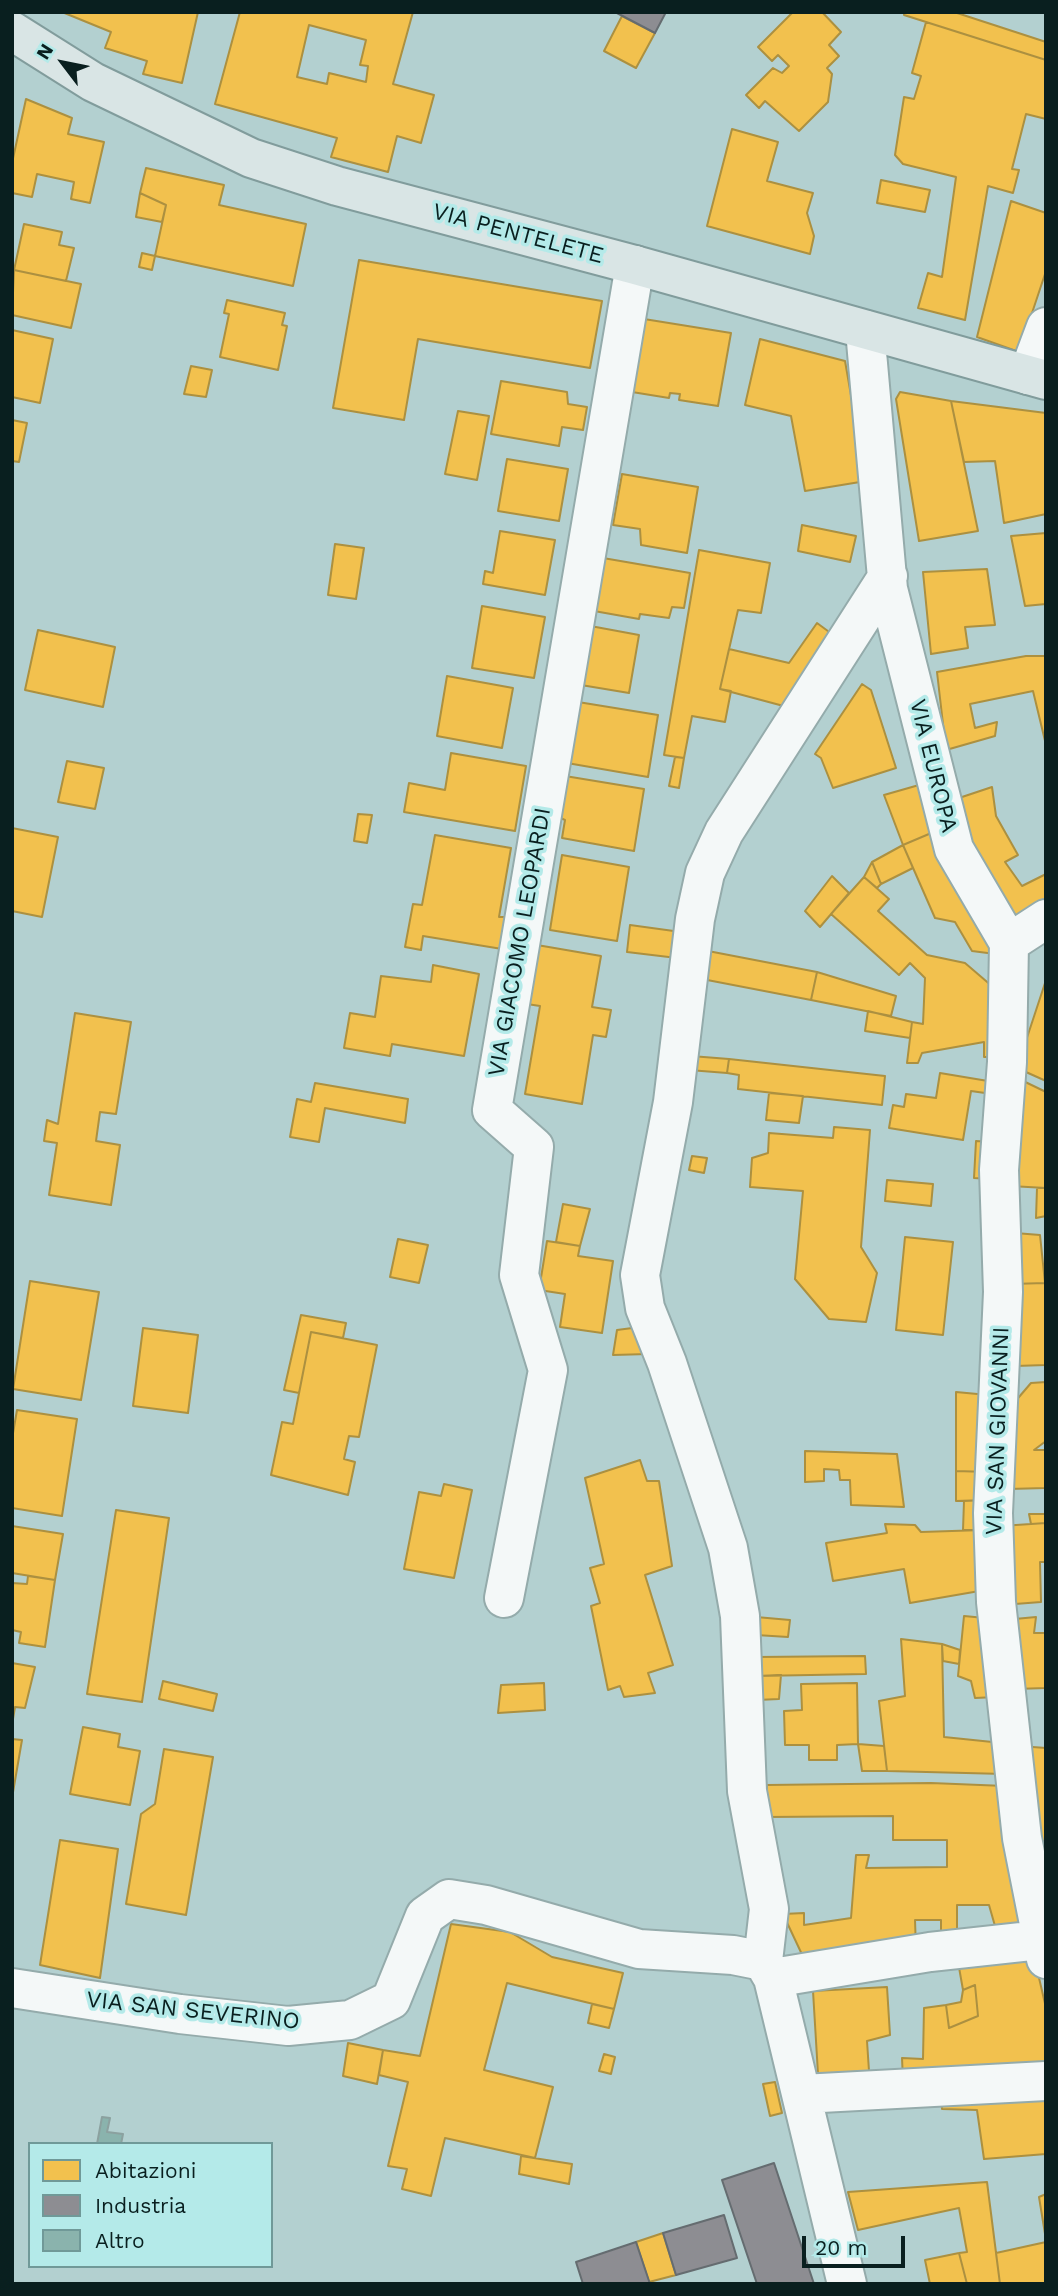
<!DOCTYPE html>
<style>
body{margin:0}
#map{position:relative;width:1058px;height:2296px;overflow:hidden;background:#b3d0d0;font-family:"Work Sans",sans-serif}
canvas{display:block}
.frame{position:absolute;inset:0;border:14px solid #091f1f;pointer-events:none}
.legend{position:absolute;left:28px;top:2142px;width:245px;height:126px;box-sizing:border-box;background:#b4eae9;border:2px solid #709998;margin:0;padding:9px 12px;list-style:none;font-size:21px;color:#091f1f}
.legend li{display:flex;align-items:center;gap:14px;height:35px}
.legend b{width:35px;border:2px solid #709998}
.north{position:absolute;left:28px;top:28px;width:70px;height:70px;-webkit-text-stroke:5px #b4eae9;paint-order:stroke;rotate:302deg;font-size:19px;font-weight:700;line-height:28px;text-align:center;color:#091f1f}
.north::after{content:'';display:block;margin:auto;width:24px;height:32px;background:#091f1f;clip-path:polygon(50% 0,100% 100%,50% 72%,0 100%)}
.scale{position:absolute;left:802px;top:2236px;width:103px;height:32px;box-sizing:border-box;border:4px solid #091f1f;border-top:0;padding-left:9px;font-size:21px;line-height:24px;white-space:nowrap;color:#091f1f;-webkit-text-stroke:5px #b4eae9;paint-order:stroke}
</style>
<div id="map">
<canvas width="1058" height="2296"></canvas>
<div class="frame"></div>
<ul class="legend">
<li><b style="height:19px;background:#f2c14e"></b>Abitazioni</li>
<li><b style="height:19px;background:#8d8d92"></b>Industria</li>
<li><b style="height:19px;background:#8ab3ad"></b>Altro</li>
</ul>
<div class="north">N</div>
<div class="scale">20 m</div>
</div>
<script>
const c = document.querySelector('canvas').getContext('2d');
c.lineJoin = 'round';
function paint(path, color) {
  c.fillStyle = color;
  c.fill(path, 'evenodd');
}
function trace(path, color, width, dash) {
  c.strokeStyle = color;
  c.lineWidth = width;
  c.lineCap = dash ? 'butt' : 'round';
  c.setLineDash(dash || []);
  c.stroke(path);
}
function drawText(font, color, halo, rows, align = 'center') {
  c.font = font + ' "Work Sans",sans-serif';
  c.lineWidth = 7;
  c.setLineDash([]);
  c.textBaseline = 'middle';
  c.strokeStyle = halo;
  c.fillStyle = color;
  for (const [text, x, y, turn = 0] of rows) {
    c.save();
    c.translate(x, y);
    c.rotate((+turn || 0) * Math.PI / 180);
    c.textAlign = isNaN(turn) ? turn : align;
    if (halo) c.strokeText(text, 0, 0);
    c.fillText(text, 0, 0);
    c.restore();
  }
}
const homes = new Path2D(`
 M62,12H198L182,83L143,74L147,61L105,48L111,32Z
 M240,12H413L393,84L434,95L421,143L397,136L388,172L331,157L337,138L215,104ZM309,25L366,40L360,65L368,66L366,82L329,73L327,84L297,77Z
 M793,12H822L841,32L829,45L839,56L827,68L832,74L828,102L799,131L765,101L759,108L746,95L773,68L782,73L789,66L778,55L772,61L758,47Z
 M904,12H954L1046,42V60L904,15Z
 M622,16L655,33L636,68L604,51Z
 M926,22L1046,60V119L1026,114L1012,169L1019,170L1013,193L988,186L965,320L918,308L928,273L942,277L956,177L903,164L895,155L904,97L914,99L921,76L912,73Z
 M26,99L72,118L68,134L104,142L90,203L71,199L74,182L37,174L32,197L12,193V163Z
 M732,129L778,142L767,181L813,193L807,213L814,236L810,254L707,226Z
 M146,168L224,185L219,205L306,224L293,286L155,256L166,205L140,193Z
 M881,180L930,190L925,212L877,203Z
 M140,193L166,205L162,222L136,217Z
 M1011,201L1046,213V271L1019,352L977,337Z
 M24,224L62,232L59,245L74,248L66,281L14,270Z
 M142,253L155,256L152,270L139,267Z
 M359,260L602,301L590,368L418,339L404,420L333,408Z
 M14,270L81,284L71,328L12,315Z
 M227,300L285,313L282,325L287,326L278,370L220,357L229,314L224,313Z
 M644,319L731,333L718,406L679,400L680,394L670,393L669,398L632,392Z
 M12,330L53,339L40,403L12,397Z
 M760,339L845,361L866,481L805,491L791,416L745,405Z
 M191,366L212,370L206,397L184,394Z
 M501,381L567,392L568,404L587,407L583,430L562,427L559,446L491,434Z
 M900,392L951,401L978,531L919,541L896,399Z
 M951,401L1046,413V514L1004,523L995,461L964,462Z
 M458,411L489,416L477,480L445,474Z
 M12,420L27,423L19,462L12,461Z
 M507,459L568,469L559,521L498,511Z
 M622,474L698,487L687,553L641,545L640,529L613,525Z
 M802,525L856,536L850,562L798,551Z
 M500,531L555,540L545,595L483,584L485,571L493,573Z
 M1046,533V604L1025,606L1011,536Z
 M335,544L364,548L356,599L328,595Z
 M699,550L770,563L761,613L738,610L720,689L731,691L725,722L692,716L684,758L664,755Z
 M603,558L690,573L684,608L672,607L669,618L640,614L639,619L594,611Z
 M987,569L995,625L965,627L968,648L931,654L923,572Z
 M482,606L545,617L534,678L472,668Z
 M817,623L840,640L791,708L720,689L729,649L789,663Z
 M585,625L639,635L629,693L575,684Z
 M38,630L115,647L103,707L25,690Z
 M1026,656H1046V745L1033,691L970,704L975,728L997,722L995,736L946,750L937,672Z
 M447,676L513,688L502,748L437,736Z
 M862,684L871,690L896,768L833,788L821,758L815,754Z
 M578,702L658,715L648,777L567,763Z
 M451,753L526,766L515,831L404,812L409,783L445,790Z
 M675,757L684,758L679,788L669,786Z
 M67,761L104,768L95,809L58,802Z
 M565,776L644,789L634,851L562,838L565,820L558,817Z
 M919,785L936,831L903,845L884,795Z
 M992,787L996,816L1018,855L1005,862L1022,886L1046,874V904L1007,927L950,801Z
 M358,814L372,815L367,843L354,841Z
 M12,828L58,837L42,917L12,911Z
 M936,831L1003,955L972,951L955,922L935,918L903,845Z
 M435,835L511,848L499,917H507L502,949L423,936L421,950L405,947L413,904L422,905Z
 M903,845L913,868L881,884L872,862Z
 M562,855L629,867L617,941L550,930Z
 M872,862L881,884L877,888L864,877Z
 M832,876L849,893L820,927L805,911Z
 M864,877L889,899L878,911L927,955L965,963L993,987L998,1057H984V1042L922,1053L918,1063H907L912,1022L923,1024L925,978L910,963L899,975L831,914Z
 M630,925L681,932L677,958L627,952Z
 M537,945L601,956L592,1007L611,1010L606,1037L593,1035L582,1104L525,1094L540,1006L527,1004Z
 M708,951L817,972L811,1000L702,979Z
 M433,965L479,974L464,1056L392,1044L390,1056L344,1048L350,1013L375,1017L381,976L431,982Z
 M817,972L896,996L891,1016L811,1000Z
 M1046,980V1081L1017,1068Z
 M868,1011L912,1022L910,1038L865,1031Z
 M75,1013L131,1022L116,1114L100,1112L96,1141L120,1145L111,1205L49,1195L57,1143L44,1141L47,1120L58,1124Z
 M691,1056L729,1059L727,1073L689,1070Z
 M729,1059L885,1076L882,1105L738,1089L739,1075L727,1073Z
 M940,1073L994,1082L992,1094L971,1091L963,1140L889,1128L893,1105L904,1107L906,1094L936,1098Z
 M1017,1078L1046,1092V1188L1010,1186Z
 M315,1083L408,1099L405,1123L325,1108L319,1142L290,1137L297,1099L311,1102Z
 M769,1093L803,1096L799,1123L766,1120Z
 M834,1127L870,1130L861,1247L877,1273L866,1322L829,1319L795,1279L803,1191L750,1187L752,1158L768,1153L769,1133L833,1138Z
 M976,1141L990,1142L989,1179L974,1178Z
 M692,1156L707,1158L704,1173L689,1170Z
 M887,1180L933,1184L931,1206L885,1201Z
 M1037,1188H1046V1216L1036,1218Z
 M563,1204L590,1209L580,1246L556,1242Z
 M1015,1233L1040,1235L1045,1283L1012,1284Z
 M905,1237L953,1242L943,1335L896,1330Z
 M398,1239L428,1245L419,1283L390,1277Z
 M547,1241L580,1246L578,1256L613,1261L602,1333L560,1327L565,1294L539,1290Z
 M30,1281L99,1292L81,1400L13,1389Z
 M1045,1283L1046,1365L1015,1366L1012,1284Z
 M301,1315L346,1323L343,1338L311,1332L299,1393L284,1390Z
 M640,1327L648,1354L613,1355L617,1330Z
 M143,1328L198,1335L188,1413L133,1406Z
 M311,1332L377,1345L359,1437L349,1436L344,1459L355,1462L348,1495L271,1475L282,1422L293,1424Z
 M1046,1382V1441L1034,1450H1046V1488L1008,1489L1013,1404L1031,1383Z
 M956,1392L988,1395V1472L956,1471Z
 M17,1410L77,1419L62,1516L12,1508V1439Z
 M805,1451L897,1454L904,1507L851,1505L850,1480H840L839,1470L824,1469V1481L805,1482Z
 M640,1460L647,1481H659L672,1566L645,1575L673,1665L648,1673L655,1693L624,1697L620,1686L608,1690L591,1606L600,1603L590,1568L604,1564L585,1478Z
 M956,1471L988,1472L986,1500L956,1501Z
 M444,1484L472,1490L454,1578L404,1569L419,1492L441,1496Z
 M986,1500L983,1530H963L964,1501Z
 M116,1510L169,1518L142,1702L87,1694Z
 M1029,1514H1046V1523L1031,1524Z
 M1046,1523V1562H1040L1041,1602L1002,1605L1001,1526Z
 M885,1524L915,1525L921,1532L983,1530L991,1589L910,1603L904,1569L833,1581L826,1543L887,1533Z
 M12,1526L63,1534L55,1580L12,1573Z
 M28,1576L55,1580L45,1647L19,1643L21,1632L12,1630V1583L27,1584Z
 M964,1616L985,1618L996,1697L975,1698L971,1681L958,1676Z
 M756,1617L790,1620L788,1637L756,1635Z
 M1036,1617L1034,1633H1046V1688L1015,1689L1004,1620Z
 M901,1639L942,1644L944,1737L1002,1743L1005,1774L887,1771L879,1701L905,1696Z
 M942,1644L960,1650L959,1664L943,1661Z
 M865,1656L866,1674L756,1676L757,1657Z
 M12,1663L35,1667L25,1708L15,1707L13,1719Z
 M781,1675L779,1699L757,1700L756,1676Z
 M163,1681L217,1694L213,1711L159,1699Z
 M544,1683L545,1710L498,1713L501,1685Z
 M857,1683L858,1744L837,1745V1760H809V1745H785L784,1711L802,1710L801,1684Z
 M83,1727L120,1734L118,1747L140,1751L130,1805L70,1794Z
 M12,1739L22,1740L12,1798Z
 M858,1744L884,1746L887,1771H862Z
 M1019,1746L1046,1748V1841L1029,1843Z
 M164,1749L213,1757L186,1915L126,1904L141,1814L155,1804Z
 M931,1783L1005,1786L1031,1933H997L989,1905H957V1939L941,1942V1920H915L916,1949L806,1963L783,1914L804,1913V1925L851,1918L856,1855H869L866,1868L947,1867V1840H893V1816L767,1817V1785Z
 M60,1840L118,1849L100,1978L40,1965Z
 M451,1924L510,1932L552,1957L623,1973L614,2009L507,1983L484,2070L553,2087L535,2158L445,2138L431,2196L402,2189L407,2169L388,2166L408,2082L379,2075L383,2050L420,2056Z
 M1033,1952L1046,2008V2074L903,2080L902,2058L923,2059L924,2008L946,2005L949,2028L978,2016L975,1985L963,1990L957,1956Z
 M975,1985L978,2016L949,2028L946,2005L961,2002L963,1990Z
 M887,1987L890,2035L867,2041L869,2071L818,2074L813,1991Z
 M592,2004L614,2009L609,2028L588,2023Z
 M348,2043L383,2050L377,2084L343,2076Z
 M604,2054L615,2057L611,2074L599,2071Z
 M775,2082L782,2113L770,2116L763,2084Z
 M1046,2092V2154L984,2159L977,2110L942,2109L941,2095Z
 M521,2156L572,2164L569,2184L519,2174Z
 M987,2182L1000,2284H967L959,2253L967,2252L959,2208L858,2230L848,2192Z
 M1046,2194V2240L1039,2197Z
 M663,2233L676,2275L649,2282L636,2242Z
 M1046,2242V2284H1000L996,2253Z
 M959,2253L967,2284H930L925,2260Z`);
paint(homes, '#f2c14e');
trace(homes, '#ac9040', 2);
const industry = new Path2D(`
 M615,12H666L655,33Z
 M774,2163L814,2284H757L722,2180Z
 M724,2215L737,2258L676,2275L663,2233Z
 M636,2242L650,2284H583L576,2262Z`);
paint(industry, '#8d8d92');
trace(industry, '#656c70', 2);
const building = new Path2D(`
 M102,2117L110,2118L107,2132L123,2134L121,2144H97Z`);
paint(building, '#8ab3ad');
trace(building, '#8ba19f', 2);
const minor = new Path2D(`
 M865,330L888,589L954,849L1009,943
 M1028,375L1046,327
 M1046,919L1009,943L1007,1062L999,1170L1003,1292L993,1513L996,1602L1022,1838L1046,1959
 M504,1598L548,1370L519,1275L534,1147L492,1110L635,265
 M773,1978L930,1952L1040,1940
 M12,1988L180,2014L288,2026L350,2020L391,2000L425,1916L449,1899L486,1905L639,1949L733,1955L763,1961
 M802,2094L1046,2081
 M847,2284L773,1978L763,1961L769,1909L747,1791L740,1616L728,1548L667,1363L645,1308L640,1275L673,1102L695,919L705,873L724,832L888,576`);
const major = new Path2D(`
 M12,31L93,82L251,158L337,186L635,265L1046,380`);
trace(minor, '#94abab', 42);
trace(major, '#819c9c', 42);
trace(minor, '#f4f8f8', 38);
trace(major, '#d9e5e5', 38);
drawText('23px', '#091f1f', '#b4eae9', [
 ["VIA PENTELETE",518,234,15],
 ["VIA EUROPA",933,766,76],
 ["VIA GIACOMO LEOPARDI",520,942,-80],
 ["VIA SAN GIOVANNI",998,1431,-88],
 ["VIA SAN SEVERINO",193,2011,6]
]);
</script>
